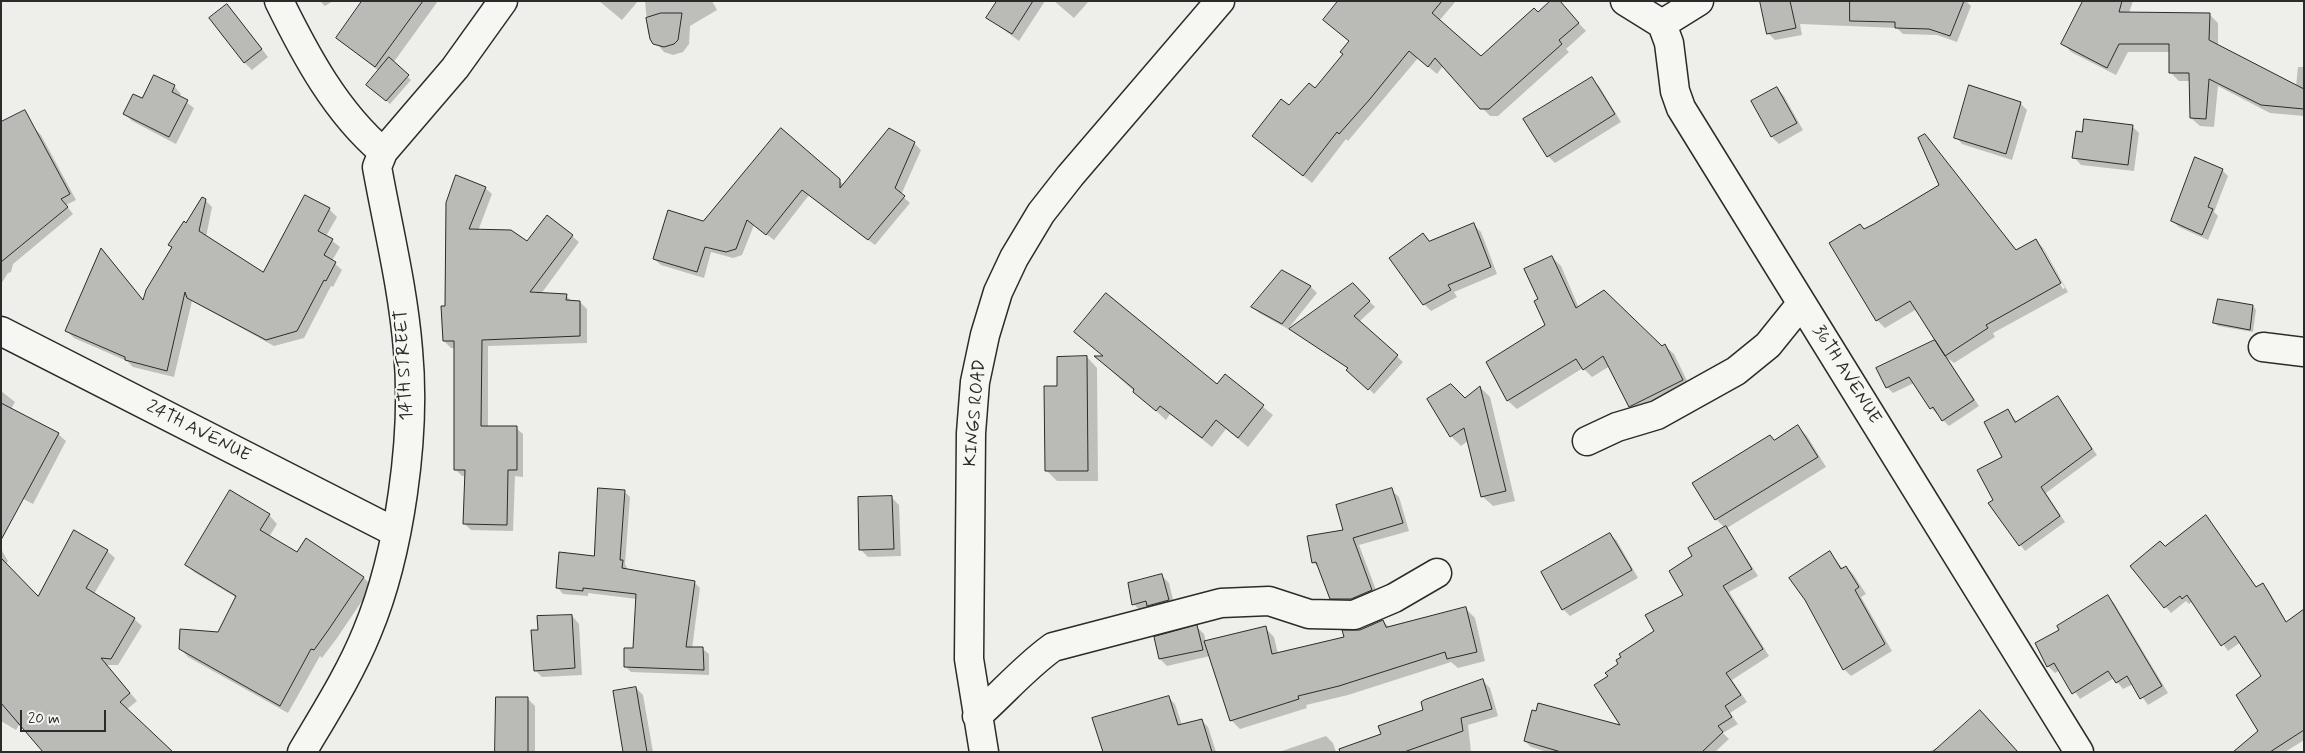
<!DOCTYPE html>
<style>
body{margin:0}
#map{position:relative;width:2305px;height:753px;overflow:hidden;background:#eeeeea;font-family:Mynerve,sans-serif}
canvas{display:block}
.frame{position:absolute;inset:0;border:2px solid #2b2b2b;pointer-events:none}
.scale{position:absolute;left:20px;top:710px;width:86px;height:22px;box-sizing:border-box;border:2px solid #2b2b2b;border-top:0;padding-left:6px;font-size:15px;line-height:18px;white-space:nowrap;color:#2b2b2b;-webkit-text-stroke:4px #f6f6f2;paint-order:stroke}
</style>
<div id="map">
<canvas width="2305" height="753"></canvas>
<div class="frame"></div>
<div class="scale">20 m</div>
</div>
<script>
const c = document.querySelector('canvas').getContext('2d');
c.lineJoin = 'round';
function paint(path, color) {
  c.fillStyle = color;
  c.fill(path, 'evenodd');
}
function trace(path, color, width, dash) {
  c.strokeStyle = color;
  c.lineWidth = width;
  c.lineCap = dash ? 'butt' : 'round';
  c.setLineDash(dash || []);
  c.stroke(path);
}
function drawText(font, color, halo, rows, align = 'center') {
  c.font = font + ' Mynerve,sans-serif';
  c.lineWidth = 4;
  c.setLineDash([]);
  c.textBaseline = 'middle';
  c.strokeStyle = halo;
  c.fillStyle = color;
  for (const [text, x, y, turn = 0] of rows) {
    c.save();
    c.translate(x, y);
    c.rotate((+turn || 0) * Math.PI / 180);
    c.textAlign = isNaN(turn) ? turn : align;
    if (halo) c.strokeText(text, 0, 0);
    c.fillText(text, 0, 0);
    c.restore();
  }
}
paint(new Path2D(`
 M320,1H333L325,6Z
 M364,1H438L393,63L411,80L390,104L371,88L379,71L338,38Z
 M599,1H638L622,20Z
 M645,1H712L717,10L690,26L689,44L683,52L673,55L664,52L648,34Z
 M999,1H1045L1019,41L988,18Z
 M1054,1H1089L1074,18Z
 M1340,1H1456L1439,21L1481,58L1538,14L1563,6L1586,31L1566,49L1569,52L1498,116H1490L1443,66L1437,74L1418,58L1348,141L1346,139L1312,183L1254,136L1315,90L1344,54L1350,42L1324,20Z
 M1762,1H1966L1971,6L1957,42L1937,35L1903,34L1897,28L1800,24L1802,35L1775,40L1769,34Z
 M2085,1H2133L2129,13L2209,14L2218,23V46L2296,86L2298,67H2304V116L2270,113L2218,86L2214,127L2200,126L2191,118V81H2179L2170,72V52H2128L2116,75L2071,52L2063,43Z
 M234,13L268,57L252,70L245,63Z
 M1592,79L1599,86L1621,122L1555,163L1548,156Z
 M174,86L181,94L179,97L194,108L176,144L132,121L125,114L143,100Z
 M1777,88L1784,96L1803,130L1779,144L1772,137L1752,102Z
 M2020,103L2027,110L2012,160L1962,144L1956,137Z
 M2132,126L2139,133L2134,171L2081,165L2074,157L2083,133Z
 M35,129L41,135L76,200L66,205L73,214L13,264L11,272L8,273L1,284V155Z
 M781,130L844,185L914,143L921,150L901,195L910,203L875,245L809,195L774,240L754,225L742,255L733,258L711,252L704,278L661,265L654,259L703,222Z
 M1925,136L2017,251L2036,241L2044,249L2068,292L1993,333L1995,337L1954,363L1947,358L1979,406L1949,426L1931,408L1914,383L1893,393L1887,387L1878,369L1939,347L1917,309L1885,328L1877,320L1865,230L1940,185ZM2040,249H2043L2065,288L2063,289Z
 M2222,170L2228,176L2214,212L2218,216L2208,240L2179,227L2172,221Z
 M485,188L492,194L478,231L527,243L572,236L579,242L541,294L566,296L573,302H580L587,309V343L488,346V427L516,428L523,434V477L515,476L513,531L471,530L464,523L466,476H462L455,469V348H451L444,341L447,203Z
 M305,196L329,209L337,217L326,236L340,247L332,261L342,270L333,287L331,286L304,338L274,346L192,301L174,377L133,367L127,361L74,338L66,330L102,250L144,301L173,248L170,245L205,200L212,207L206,237L264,274Z
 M1474,225L1481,232L1497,274L1454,292L1457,297L1431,311L1424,304L1423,235L1431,242Z
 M1552,257L1561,266L1579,308L1662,348L1665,346L1674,354L1691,389L1639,415L1630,406L1610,366L1592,377L1583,368L1517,409L1508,401L1488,363L1547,326L1539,300Z
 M1282,272L1311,287L1317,293L1288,329L1259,313L1253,307Z
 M1353,285L1375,307L1359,322L1403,362L1374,394L1349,369L1291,329Z
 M2253,306L2256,310L2253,332L2218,326L2215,323Z
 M1075,332L1217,386L1225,376L1273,415L1248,447L1226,429L1212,447L1170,414L1166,420L1105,365L1097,357H1104Z
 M1087,357L1097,368L1098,481H1057L1047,471L1058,387Z
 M1480,387L1490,397L1515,501L1493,506L1482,496L1468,441L1461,446L1451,436L1465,400Z
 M1,391L15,402L11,409L58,434L66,441L33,504L1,487Z
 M2058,397L2097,455L2046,493L2065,522L2025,551L1990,504L1995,500L2003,457L2008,411L2017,422Z
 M1798,427L1807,436L1826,467L1727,528L1758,576L1729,592L1769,656L1732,680L1747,702L1730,713L1738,724L1723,733L1729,739L1715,752H1547L1531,747L1525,741L1623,727L1610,677L1656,631L1685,595L1694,557L1725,528L1716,519L1694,484Z
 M1391,490L1399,497L1409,531L1359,545L1379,598L1339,606L1331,598L1320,569L1313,562Z
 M624,491L630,497L625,564L628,570L694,582L700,588L692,649H703L709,654V675L631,672L625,666L634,649L637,599L588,593V596L563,594L558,588L595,557Z
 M892,498L899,505L901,556L868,557L860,549Z
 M269,515L277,524L269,537L297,553L306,540L364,578L372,586L337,638L322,658L320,656L288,713L188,657L180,648L219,633L237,598L194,572L186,564Z
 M2206,517L2257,588L2263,585L2269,591L2287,623L2304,611V740L2285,752H2240L2259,731L2263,677L2241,642L2228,651L2193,601L2189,604L2186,601L2171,613L2131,566L2165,548Z
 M1610,534L1617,541L1638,578L1570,616L1563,609Z
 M1,549L8,561L6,564L38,598L107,551L115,558L94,594L134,619L142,626L118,665H107L137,701L126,710L20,723L16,730L1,721Z
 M1830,553L1843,569L1846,567L1853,574L1866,594L1861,597L1892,651L1851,676L1844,669Z
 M1162,576L1169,583L1175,608L1141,612L1134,604Z
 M2107,597L2114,603L2168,693L2148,705L2133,684L2123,689L2114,678L2080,699L2060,670L2055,673L2048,666Z
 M1466,609L1475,618L1485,661L1458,668L1451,662L1348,695L1306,705L1307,708L1240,729L1231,720L1210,656L1167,666L1160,659L1197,627L1204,634L1206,642L1265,628L1274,637L1278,654L1346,638L1383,621L1389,627Z
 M572,616L579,624L582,675L542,677L535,670L539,631Z
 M1483,681L1490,688L1498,716L1468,725L1471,752H1336L1382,735Z
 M636,688L643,695L653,752H625Z
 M1168,697L1175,704L1182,725L1201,720L1208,727L1216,752H1104Z
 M528,699L535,706V752H497Z
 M1326,736L1333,743L1336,752H1279Z
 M1943,745L2017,752H1928Z`), '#0003');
const building = new Path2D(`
 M362,1H423L375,67L336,38Z
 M997,1H1033L1012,34L986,18Z
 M1338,1H1442L1432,13L1481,56L1534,8L1538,12L1550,1H1560L1579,23L1559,40L1562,44L1489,109H1480L1435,58L1428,67L1409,51L1370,99L1339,134L1337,132L1303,176L1252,136L1281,99L1289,105L1309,83L1315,88L1343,54L1340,52L1349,41L1323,20Z
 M1760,1H1790L1796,28L1767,34Z
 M1850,1H1964L1950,36L1929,29L1895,28V22L1850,21Z
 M2083,1H2122L2119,12L2210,13L2209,40L2304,89V109L2261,105L2209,79L2206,119L2190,118L2189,73H2169V44H2119L2107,68L2061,44Z
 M227,4L262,49L244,63L209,18Z
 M661,13H682L678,40L674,44L664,47L653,44L650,39L646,18Z
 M389,57L409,75L386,101L366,85Z
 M154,75L175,85L172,92L188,100L169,137L123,114L133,94L142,98Z
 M1592,77L1615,114L1547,157L1523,119Z
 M1969,85L2021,102L2006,154L1954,138Z
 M1777,87L1797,123L1771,137L1751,101Z
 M25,110L70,194L61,199L68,207L1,262V122Z
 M2084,119L2133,125L2128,165L2072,158L2076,131L2082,132Z
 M781,128L840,179V188L889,128L915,142L895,188L905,196L868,240L802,190L766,235L747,220L736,249L726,252L705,247L697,272L653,259L668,210L703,221Z
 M1925,134L2016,250L2036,239L2061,283L1986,325L1988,328L1945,356L1910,301L1876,321L1829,243L1860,224L1864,229L1874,224L1939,185L1918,138Z
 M2195,157L2223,169L2208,207L2213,209L2202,235L2171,221Z
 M456,175L486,187L469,229L511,230L527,241L547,215L573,235L530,292L567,294L566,300L580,301V336L482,340L481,426H517V470H508L507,525L463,524L465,470H454V341H443L441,306H445L446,203Z
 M305,195L330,208L318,231L333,239L324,255L336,262L326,281L324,280L297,331L266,340L187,298L185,292L167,371L125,360V357L65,331L101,248L143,300L146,290L172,247L168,245L184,221L186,223L202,197L206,199L199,231L263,272Z
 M1474,223L1491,267L1448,285L1451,290L1423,305L1389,258L1423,233L1429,241Z
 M1552,256L1576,308L1604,290L1662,346L1665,344L1683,380L1629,407L1603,356L1583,370L1576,359L1507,401L1486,362L1545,325L1534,301L1538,299L1524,269Z
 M1282,270L1311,286L1282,324L1251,307Z
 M1353,283L1370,301L1354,316L1398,355L1368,390L1346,370L1348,368L1289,329Z
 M1106,293L1217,384L1225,374L1264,405L1238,438L1216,420L1202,438L1160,406L1156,411L1133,392L1134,389L1094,356H1103L1074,332Z
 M2218,299L2253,305L2250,330L2213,323Z
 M1935,340L1974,400L1942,421L1933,407L1930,409L1909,377L1886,388L1876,368Z
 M1087,356L1088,471H1045L1044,386H1057V357Z
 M1451,384L1465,398L1480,386L1506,491L1481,497L1464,428L1450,437L1427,399Z
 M2058,396L2092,449L2041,487L2060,516L2019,546L1988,503L1993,500L1977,470L2002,457L1984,422L2008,409L2015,422Z
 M1,403L59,433L1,540Z
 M1798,425L1818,457L1715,520L1692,483L1770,435L1774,440Z
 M598,488L625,490L620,560H623L622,568L695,581L686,647H703L704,670L624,667V648H633L636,594L583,588V591L556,588L559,552L594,556Z
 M1392,488L1403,523L1353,538L1372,590L1351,599H1330L1316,562L1312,563L1307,536L1343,530L1336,505Z
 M230,490L270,514L260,530L297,552L306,538L364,577L329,629L314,650L311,649L280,706L179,649L180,629L218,632L236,596L185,565Z
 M892,496L894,549L859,550L858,497Z
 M2206,515L2256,587L2263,583L2286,622L2304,609V730L2270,752H2233L2258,731L2236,695L2261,676L2235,636L2221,646L2187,595L2182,599L2180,596L2164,608L2130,566L2160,541L2165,546Z
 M1726,526L1752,569L1723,586L1763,649L1726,673L1741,695L1725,706L1732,717L1718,726L1723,732L1702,752H1561L1524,741L1532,710L1536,711L1538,703L1620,725L1594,685L1608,676L1605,673L1618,664L1616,660L1621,657L1619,654L1654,631L1645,615L1683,595L1669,571L1692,556L1688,548Z
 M74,530L108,550L86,588L135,618L111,659L101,658L130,693L120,702L173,752H43L1,703V558L38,596Z
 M1610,533L1632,570L1562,610L1541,572Z
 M1830,551L1841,569L1846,566L1859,587L1855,590L1885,644L1843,670L1805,600L1789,578Z
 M1162,574L1169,600L1147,606L1146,601L1132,605L1128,583Z
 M2108,595L2162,686L2140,699L2127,676L2116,683L2108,671L2072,694L2054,663L2047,667L2035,643L2059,630L2057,626Z
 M1466,607L1477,652L1447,659L1445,652L1339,686L1298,696L1299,699L1230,721L1204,641L1266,626L1272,654L1344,637L1342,630H1360L1383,620L1386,627Z
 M572,615L575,668L534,671L531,630H538L537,616Z
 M1197,625L1203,650L1159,659L1154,637Z
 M1483,679L1492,709L1461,718L1463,731L1404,752H1340L1339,749L1381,734L1378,726L1423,710L1421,702L1424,700Z
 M636,687L647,752H623L613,691Z
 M1169,696L1178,725L1202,719L1212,752H1103L1092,718Z
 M496,697H528V752H495Z
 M1980,710L2018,752H1933Z`);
paint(building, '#babab7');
trace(building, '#2b2b2b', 1);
const minor = new Path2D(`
 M279,1C306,56 336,112 383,152
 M1625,1L1662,24L1669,43L1675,91L1681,108L2079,752
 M1662,24L1699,1
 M1,331L395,532
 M2263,347L2304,352
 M1587,441L1617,427L1657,415L1736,371L1768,345L1801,304
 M977,716C1003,693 1025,667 1053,647L1221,603L1269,601L1309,614L1354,615L1394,598L1437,573
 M302,752C325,713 350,674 367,632C400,553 416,435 408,350C403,288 388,228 377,167L383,152L455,68L503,1
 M984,752L969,659L971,433L975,382L985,335L998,292L1014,258L1041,213L1070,176L1220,1`);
trace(minor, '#2b2b2b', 31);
trace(minor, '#f6f6f2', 28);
drawText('18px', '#2b2b2b', '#f6f6f2', [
 ["14TH STREET",405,365,-93],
 ["36TH AVENUE",1846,375,58],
 ["KINGS ROAD",976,413,-85],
 ["24TH AVENUE",198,432,27]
]);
</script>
